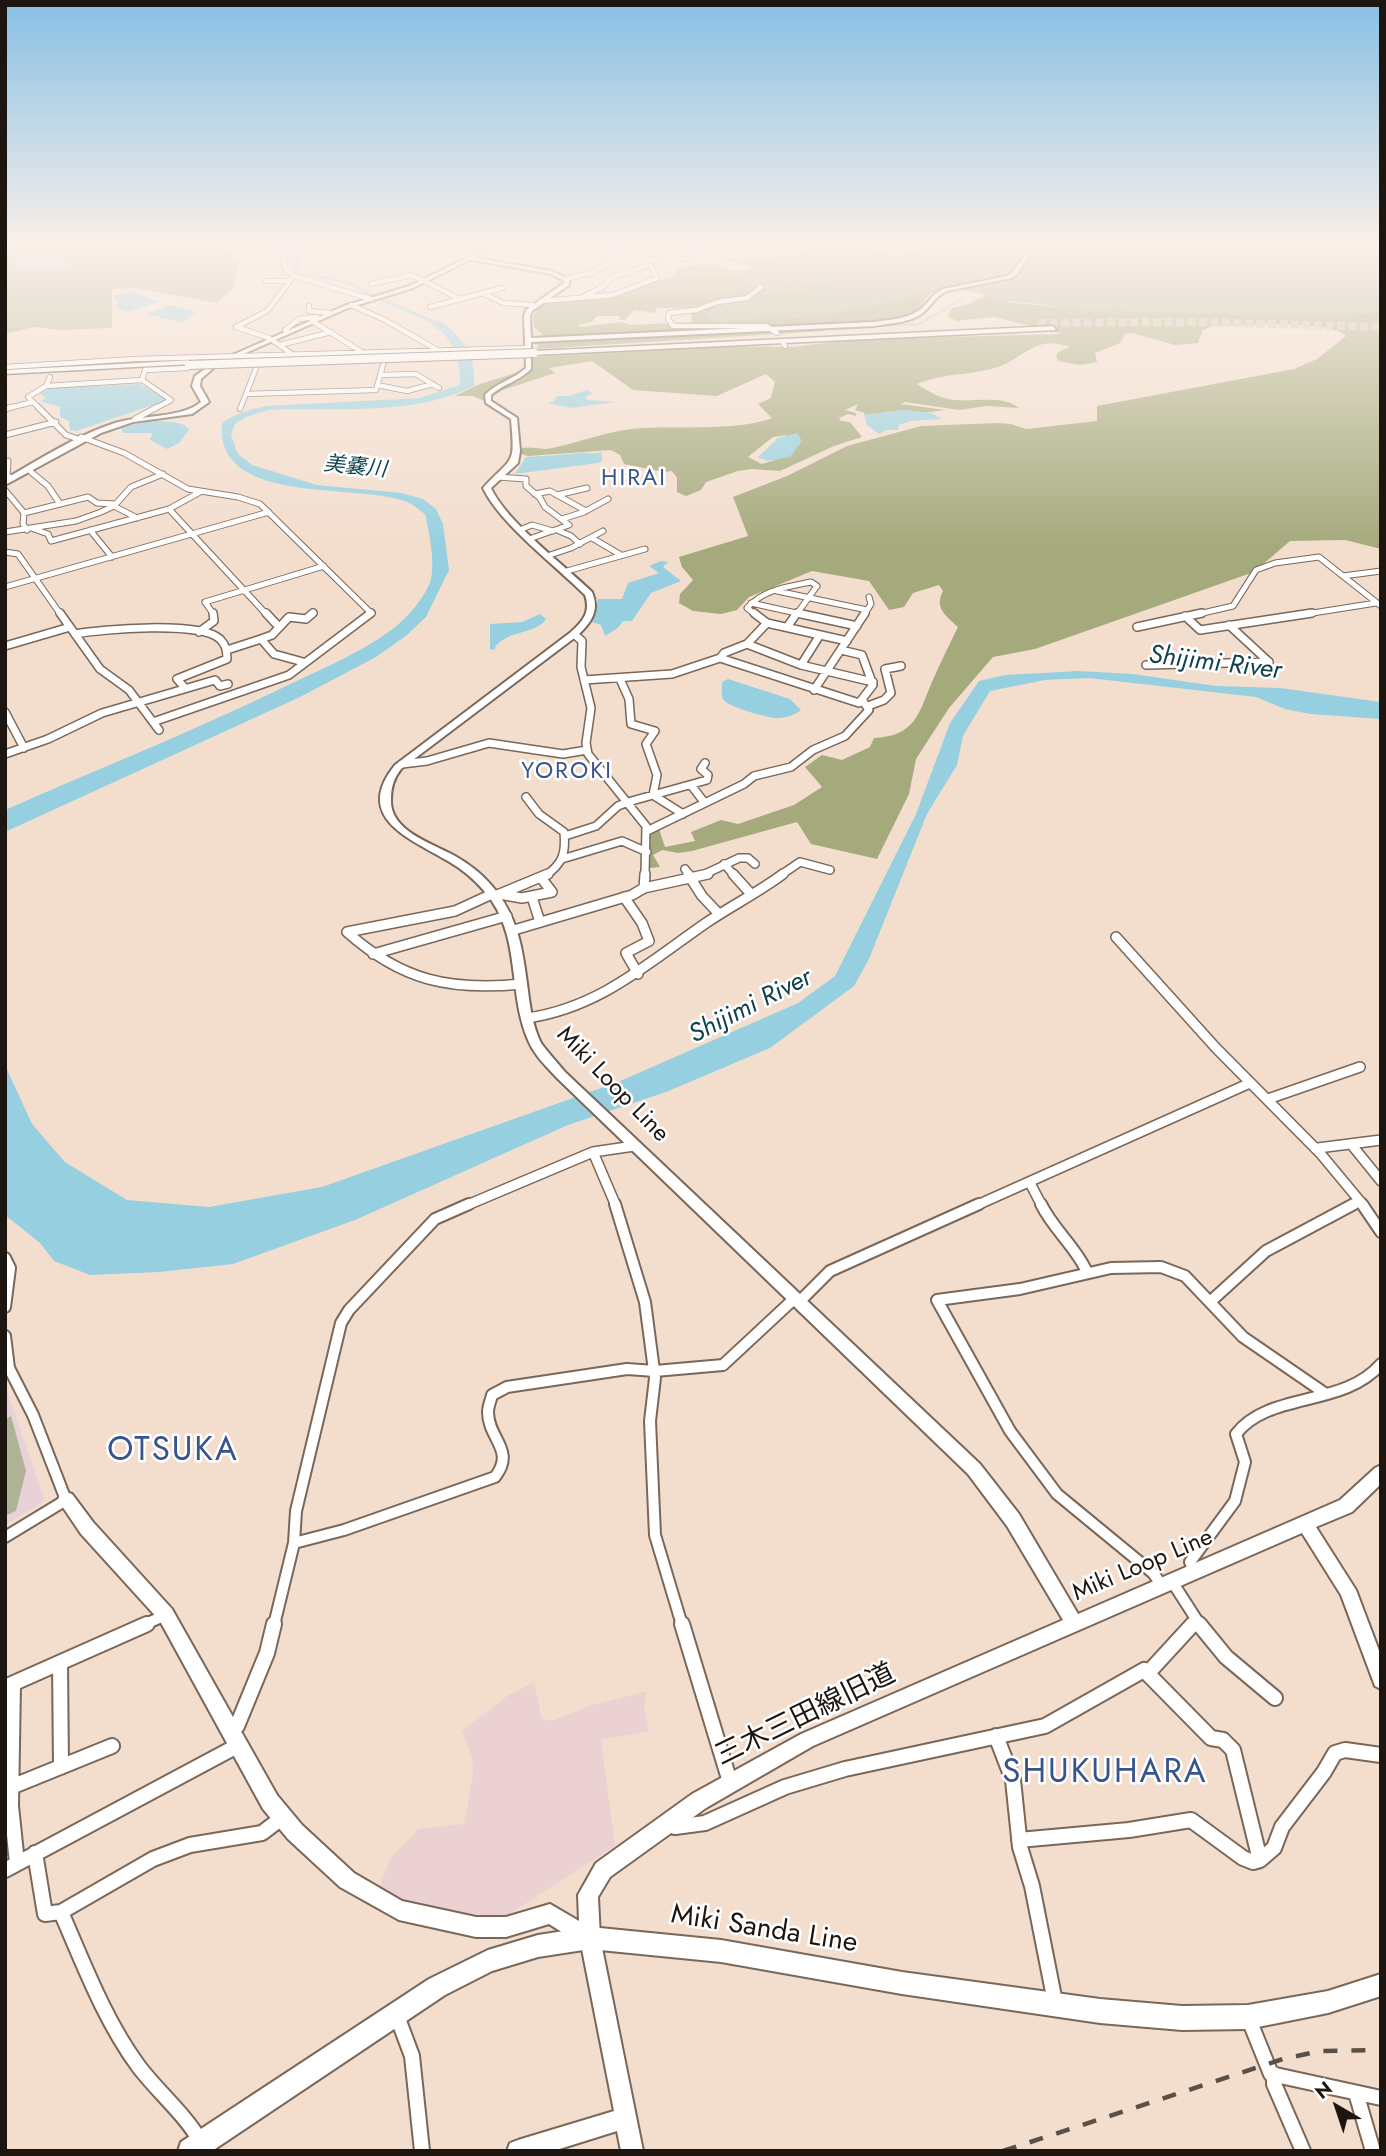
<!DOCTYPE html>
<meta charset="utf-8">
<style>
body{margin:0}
#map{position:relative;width:1386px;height:2156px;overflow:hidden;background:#f3dece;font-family:Jost,sans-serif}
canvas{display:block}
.frame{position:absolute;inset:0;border:7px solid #1d1610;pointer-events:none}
.north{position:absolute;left:1302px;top:2072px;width:70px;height:70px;-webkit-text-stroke:5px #fff;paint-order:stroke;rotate:321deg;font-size:19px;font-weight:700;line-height:28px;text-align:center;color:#1d1610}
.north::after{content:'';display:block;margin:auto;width:24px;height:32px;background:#1d1610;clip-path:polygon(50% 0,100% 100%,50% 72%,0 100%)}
</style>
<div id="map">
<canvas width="1386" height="2156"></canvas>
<div class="frame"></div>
<div class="north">N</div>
</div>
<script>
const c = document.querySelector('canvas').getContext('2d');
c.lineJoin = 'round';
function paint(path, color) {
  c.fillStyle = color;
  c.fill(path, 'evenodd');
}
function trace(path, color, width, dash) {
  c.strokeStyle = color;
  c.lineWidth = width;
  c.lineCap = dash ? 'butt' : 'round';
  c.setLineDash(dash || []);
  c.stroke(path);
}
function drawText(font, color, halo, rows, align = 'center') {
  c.font = font + ' Jost,"Noto Sans JP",sans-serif';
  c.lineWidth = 5;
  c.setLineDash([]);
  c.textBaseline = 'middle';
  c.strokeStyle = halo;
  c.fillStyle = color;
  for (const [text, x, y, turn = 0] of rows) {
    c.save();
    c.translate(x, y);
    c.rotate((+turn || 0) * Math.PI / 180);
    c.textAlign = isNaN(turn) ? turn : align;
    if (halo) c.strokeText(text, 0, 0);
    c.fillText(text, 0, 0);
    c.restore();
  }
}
paint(new Path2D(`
 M5,1385L45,1501L5,1525Z`), '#ead1d8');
paint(new Path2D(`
 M534,1682L542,1719L551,1721L592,1705L647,1691L644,1707L649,1731L601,1740L615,1846L503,1918L453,1916L417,1907L378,1890L390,1859L418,1829L464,1824L473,1774L472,1757L462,1731L507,1696Z`), '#ecd1d2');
paint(new Path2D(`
 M5,246H221L240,260L234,288L216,303L135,288L112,289V328L62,330L34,327L5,334Z
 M934,246H1381V312L1248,317L1226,313L1066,310L1047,305L995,300L985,295L945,285L888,302L823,315L716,321L701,316L719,305L807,298L828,287L748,289L736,286L794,259L862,247L896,256Z
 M11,1416L26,1471L16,1511L5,1516V1419Z`), '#afb396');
paint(new Path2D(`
 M850,248L794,259L737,285L748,289L830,286L807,298L719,305L702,316L716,321L823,315L888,302L945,285L949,286L929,295L917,311L904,317L869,323L822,326L825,331L536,349L543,335L534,327L533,316L542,303L612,298L629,285L670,278L678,269L689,266L713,264L740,272L752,266L725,261L726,259L795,255L805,251ZM656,308H691L692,322L630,325L622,322L580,327L578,325L592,322L597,316H620L619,320H625L634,310L655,313Z
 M985,295C1009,307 1040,302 1066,310L1226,313L1248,317L1381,312V549L1345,540L1290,541L1254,572L1035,649L993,657L949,708L916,759L909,794L877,859L811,844L797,822L692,851L678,853L662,850L653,855L660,867L649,868L651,832L659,829L665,847L695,841L691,832L721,820L738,824L794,805L822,787L805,767L822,755L842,760L870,747L874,738C915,736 918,715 932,682C940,664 949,645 958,627C946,616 934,608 943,591L939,585L913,593L904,607L889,610L869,581L812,571L749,597L737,610L721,614L693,611L679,603L680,594L693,580L682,567L679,557L748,536L733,497L787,476L847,446L921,426L998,423L1011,424L1026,429L1097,421V406L1294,369L1317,359L1346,336C1328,319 1241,326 1214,326L1203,330L1198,343L1175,345L1132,333L1125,334L1120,343L1095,353L1097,362L1080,365L1058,361L1056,356L1058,352L1070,347C1060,344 1052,342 1043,344C1028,348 1017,359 1003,365C976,376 945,372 917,384C926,390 938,397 948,399C971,404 1000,393 1019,408L986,406L959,410L905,402L901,404L945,410L923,413L904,410L864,415L865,413L855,410L858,404L845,410L856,413V416L848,414L839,418L841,421L850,422L862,437L834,446L780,471L751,469L738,471L706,482L701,490L686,496L677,492V478L672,471L664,472L624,464L620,455L611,450L528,456L521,454L520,449C532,445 541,451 552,448C582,442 612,429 642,428C678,426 740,431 772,418L758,404L771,398L775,382L766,374L717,396L633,390L592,361L549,368L555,373L503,390L485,401L473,396H455L480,384L532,368L533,357L736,346L791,347L861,339L1063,334L994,317L957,321L947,316L952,308L969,304ZM787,435L775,460L762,464L748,457L773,437Z`), '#a4aa7c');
paint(new Path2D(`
 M39,255L44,261H67L73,265L60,270L16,268V258Z
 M132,291L159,302L126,312L116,308L118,303L113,296Z
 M171,305L196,312L183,323L146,314Z
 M439,320C462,336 477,356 474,386C412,417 335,407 268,410L246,417L235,424L231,435L238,454L252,465L317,485L402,493L423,499L436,509L443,524L449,570L426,617L407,635L376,657L300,697L5,832V810C98,769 191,732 282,688C319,670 361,653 394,628C407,618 425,597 430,582C436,566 429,530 425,514C419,510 413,504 407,502C357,482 214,507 222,423C236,413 249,410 266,406L420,398L460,385C460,359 454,338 431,324Z
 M139,384L168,400L76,431L70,430L69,421L60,417V407L40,401L46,399L40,393L50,388Z
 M587,390L593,393L586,397L587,400L615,402L571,408L548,403L554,401L557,396H568Z
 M904,410L932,413L942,419L911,421L899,425L898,430H887L879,434L867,425L864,415Z
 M152,419C165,424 181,418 189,430L179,443L167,449L150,440L153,433H123L121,428Z
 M797,433L802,441L790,457L767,461L758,457L778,438Z
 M602,452V461L598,463L515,474L526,457C544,456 561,455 579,453C588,452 593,455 602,452Z
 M661,561L668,562L663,567L681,581L651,593L632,621H623L618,628L605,636L601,625L592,622L598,599H622L628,583L659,573L649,566Z
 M540,614L546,619C537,635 502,630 494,650L490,649V624L522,622Z
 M1079,671L1133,674L1216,686L1280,688L1381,702V719L1310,714L1285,709L1256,697L1089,678L1045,680L990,691L963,736L957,765L927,814L869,959L854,986L770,1048L666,1092L568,1125L355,1220L233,1264L159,1272L90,1275L54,1261L40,1243L5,1215V1065L32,1124L65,1162L127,1200L209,1207L322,1187L618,1082L798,1003L835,976L916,814L950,723L979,681L1005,675Z
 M728,679L790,699L801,710C795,715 783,719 775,718C766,717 727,707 723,699C721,694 722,687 722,682Z`), '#96d0e0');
trace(new Path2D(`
 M600,339L919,324L962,299
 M535,344L544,341`), '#96d0e0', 2);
paint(new Path2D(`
 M308,246H314L300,258L298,268L301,271L352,282L377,296L439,322L452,333L447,334L435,324L373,298L348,284L297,273L292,268L295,256Z`), '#96d0e0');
trace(new Path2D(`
 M1038,323L1201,322L1381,327`), '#d3c0b2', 8, [8, 3.5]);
const streetFar5 = new Path2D(`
 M257,246L284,255
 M687,246L706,255
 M696,251L715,246
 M284,255L285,269L294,276L371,299
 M284,255L299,246
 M670,256L692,260
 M643,261L660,258
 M294,276L267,311L236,327L269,338L295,356
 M566,279L594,272L617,257L615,253L651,246
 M266,281H289
 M371,284L412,275L460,299
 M761,287L747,298L718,302L696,310L669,313L668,319L673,326H766L777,333
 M482,293L503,303L533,305
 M584,296L603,287L612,277L649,265
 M541,301L613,295L657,278L651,266L619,246
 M351,305L385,320L439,351
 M309,306V311L330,313
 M430,307L502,288
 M312,321L365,354
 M287,332L285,330L299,319L317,317
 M783,343L785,346
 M280,345L331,332
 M260,358L246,394L376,390L386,354
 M5,367L136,359L529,348
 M380,375L416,374L439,388
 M377,385L407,391L433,384
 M46,386L142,380
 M5,409L33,402
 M40,409L28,397L46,386L50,377
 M154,409L171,400L142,380L145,370L188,368L195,362
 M240,409L246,394`);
const streetFar4 = new Path2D(`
 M38,407L66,435L78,439
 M5,409L12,407
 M135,419L157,407
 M5,435L56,422
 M81,437L124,453L188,489L238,497L260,504L371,613L369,615
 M5,462L8,461L7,476L13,478
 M31,472L48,486L60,504
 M497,477L526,479V486L540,498L545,507L569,525L532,538
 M5,490L24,513L23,524L27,530
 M535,494L550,491L586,511
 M557,495L587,488
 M114,506L137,518
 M169,509L267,615
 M24,513L88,497L97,503L115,504
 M562,519L584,512L608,499
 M34,529L48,534L51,541L169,509L200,492
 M522,529L532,525L553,531
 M90,530L112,557
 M557,530L571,536L580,544
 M5,532L76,521L101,512L114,506L131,487L163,474
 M592,538L621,555
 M5,552L18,554L61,615
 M550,555L571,548L603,531
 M567,571L645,549
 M1343,576L1381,571
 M5,587L269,512
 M777,591L867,610
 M751,603L805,615
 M214,615L205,602L324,566
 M756,615L747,608C764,589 787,587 811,582L817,586L796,615
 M864,615L871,604L869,597
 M1194,615L1233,606L1256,570L1275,563L1319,557L1381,606
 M1300,615L1376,603`);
const streetFar3 = new Path2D(`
 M60,613L100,669L129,690L159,730
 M266,613L279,627
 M754,613L767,623L747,644L724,653L720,658L859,703L873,685L862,655L841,650
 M797,613L857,626
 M1185,616L1200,630L1312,613
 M767,623L847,641
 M1229,625L1269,662
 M787,627L797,613
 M1137,627L1202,613
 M199,632L214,621L213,613
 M75,634C102,629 200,621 220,639C226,645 227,651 227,659L177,679L185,688
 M574,634L582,641L581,667L591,708L586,743L588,754L646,826L645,875
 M747,644L801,665L873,682
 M5,646L70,627
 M227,650L261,639
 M303,662L274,654L261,639L272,635L289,617L306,619L313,613
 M801,665L820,635
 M1146,665L1269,662
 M620,679L629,699L631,724L655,731L646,744L657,775L653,795L683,814
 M584,680L672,674L720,658
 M814,690L865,613
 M868,706L884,700L891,693L885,669L901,666
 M5,712L24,748
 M153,722L289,675L371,613
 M5,754L48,739L102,713L215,680L220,686L228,684
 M402,764L427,761L489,743L563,754L587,750
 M691,785L704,802
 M526,797L539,814L564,832C566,852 563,864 546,875
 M647,831L744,784L754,776L791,767L813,750L845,736L869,710L863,701
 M565,836L596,826L618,806L628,802L707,780L708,775L701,769L705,763
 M562,859L622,841L647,852
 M724,864L734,875
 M685,869L689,875
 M703,875L739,858H748L755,864
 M781,875L800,862L830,870`);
const streetFar2 = new Path2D(`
 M688,874L702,896L719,914
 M733,874L751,894
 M644,888L708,874
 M492,894L455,911L347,932C402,981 450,991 522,984
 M499,894L522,898L552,892L542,879
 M495,896L548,874
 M532,897L540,922
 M624,897L642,923L649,941L626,953L638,974
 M514,930L632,895L644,888L645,874
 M1116,937L1216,1048L1320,1153L1364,1206
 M373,954L507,916
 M527,1018C599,1008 648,963 706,923C731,906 759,892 783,874
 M1268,1099L1360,1067
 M1351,1144L1381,1181
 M1318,1148L1381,1140
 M593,1152L616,1206
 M1030,1183L1042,1206
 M465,1206L593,1152L634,1146
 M975,1206L1250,1083
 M1350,1206L1360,1201`);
const streetFar1 = new Path2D(`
 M615,1204L645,1302L655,1378L650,1421L655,1535L682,1625
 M1041,1204C1053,1229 1076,1247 1087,1272
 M1362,1204L1381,1232
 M5,1258L10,1268L5,1307
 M1211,1301L1266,1251L1354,1204
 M799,1302L830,1271L979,1204
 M5,1336L9,1368L33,1415L66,1500L5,1537
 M294,1543L344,1530L495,1477C516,1450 488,1439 488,1412C488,1406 491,1400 492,1395L507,1387L627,1369L655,1371L723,1365L795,1298
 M1194,1571L1190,1562L1235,1501L1245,1462L1236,1434C1269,1391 1343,1408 1381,1364
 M1173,1583L1200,1625
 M1163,1587L1153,1573L1057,1494L1010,1431L937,1300L1020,1289L1111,1268L1161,1267L1185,1276L1243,1337L1326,1394
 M143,1625L166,1615
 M274,1625L294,1543L296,1511L341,1323L349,1310L435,1219L469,1204
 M1191,1625L1196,1620`);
const street = new Path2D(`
 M682,1624L730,1782
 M1199,1624L1226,1657L1275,1698
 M60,1663L61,1767
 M1148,1673L1193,1624
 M13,1684L11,1806L17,1863
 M5,1687L147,1624
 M230,1732L237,1726L267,1653L274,1624
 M996,1736L1013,1780L1020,1847L1032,1886L1055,2002
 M11,1787L112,1746
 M672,1822L675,1827L705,1823L785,1787L845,1769L1045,1726L1144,1670L1211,1738L1223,1740L1233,1750L1260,1860
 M1019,1840L1129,1830L1191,1820L1243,1858L1253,1862L1260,1860L1274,1848L1282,1827L1324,1772L1335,1753L1345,1750L1381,1755
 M35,1853L45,1914L61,1912C84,1965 105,2021 139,2067C159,2093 184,2113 201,2142
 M5,1870L237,1746
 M61,1912L153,1859L190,1845L262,1833L283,1817
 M397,2016L412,2056L422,2151
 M1248,2017L1271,2074L1381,2098
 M1274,2074V2084L1303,2151
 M1356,2093L1373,2151`);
const secondary = new Path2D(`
 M1031,246H1036L1017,274L1011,278L947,291C936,296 933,303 925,311C913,323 890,323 874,326L531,342V369C520,381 503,384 491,395V401L517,418L520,451L518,463L491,488C506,521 564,565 592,592C600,611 591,623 577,636L401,769C394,778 391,787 391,799C389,831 432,843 455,856C469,864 482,874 492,886C519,917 523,952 528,991C530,1008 533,1027 541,1043C548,1053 557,1062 565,1072L980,1464L1019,1514L1078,1614L1340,1500L1375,1468L1381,1465V1484L1352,1512L1316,1527L1356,1590L1381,1656V1689L1375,1686L1341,1595L1302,1533L813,1746L706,1808L610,1877L598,1897L600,1938L643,2151H621L617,2131L553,2151H507L510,2143L518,2140L614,2111L581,1944L549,1924L506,1937H476L399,1920L340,1887L288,1839L263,1809L160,1621L81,1534L58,1500L60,1494L66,1492L72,1494L93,1522L172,1609L277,1795L302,1825L354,1873L402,1901L476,1917H506L550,1904L579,1921L578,1895L596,1863L692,1794L801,1734L1063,1620L1007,1526L968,1474L557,1078C546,1066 534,1055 528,1040C507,991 522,935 485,892C475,880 462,869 448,861C411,839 352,818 395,765L571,632C583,621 591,612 585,595C556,566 500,524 483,488C514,455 515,466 511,419L486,403L485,395C496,383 514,379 526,368L524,316L526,310L564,283V281L551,274L472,260L470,257L552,271L569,279V285L532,311L530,316L531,338L874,322C888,320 906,319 918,311C928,305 931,294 943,289L1007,276L1013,272Z`);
const primary = new Path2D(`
 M491,246H498L413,288L348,308L216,366L201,379L200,386L209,402L192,414L133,422L101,433L5,485V479C40,459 74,437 112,424C140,414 181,419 201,402L192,386L195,376L212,364L344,306L409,286Z
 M590,1927L721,1940L902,1972L1100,1999L1182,2006L1248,2005L1328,1991L1381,1974V1996L1328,2013L1248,2029L1182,2030L1100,2023L902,1994L721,1962L590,1949L538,1957L492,1971L445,1995L212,2151H178L181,2142L429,1979L488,1950L538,1935Z`);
const highway = new Path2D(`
 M1053,326L1056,330L534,355L530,353L534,351Z
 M195,360L192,364L5,374V370Z`);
trace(streetFar5, '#796759', 6);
trace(streetFar4, '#796759', 7);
trace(streetFar3, '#796759', 10);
trace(streetFar2, '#796759', 12);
trace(streetFar1, '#796759', 14);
trace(street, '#796759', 18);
trace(secondary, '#796759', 4);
trace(primary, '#796759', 4);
trace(highway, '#796759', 3);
trace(streetFar5, '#fff', 4.5);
trace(streetFar4, '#fff', 5);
trace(streetFar3, '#fff', 7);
trace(streetFar2, '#fff', 9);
trace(streetFar1, '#fff', 10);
trace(street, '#fff', 14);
paint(secondary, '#fff');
paint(primary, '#fff');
paint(highway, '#fff');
trace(new Path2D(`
 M1003,2151L1283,2059L1320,2051L1381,2050`), '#5b5047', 4.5, [14, 14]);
const highwayBridge = new Path2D(`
 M189,365L534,353`);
trace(highwayBridge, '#796759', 10, []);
trace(highwayBridge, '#fff', 8);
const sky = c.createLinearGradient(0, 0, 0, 548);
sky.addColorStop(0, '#87bfe5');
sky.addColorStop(0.45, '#faf0e9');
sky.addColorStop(1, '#faf0e900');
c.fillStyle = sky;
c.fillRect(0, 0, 1386, 548);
drawText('italic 21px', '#0e424e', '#fff', [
 ["美嚢川",355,468,6]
]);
c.letterSpacing = '2px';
drawText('23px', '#37548d', '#fff', [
 ["HIRAI",634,479],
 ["YOROKI",567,772]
]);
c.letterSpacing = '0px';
drawText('24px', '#1d1610', '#fff', [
 ["Miki Loop Line",612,1085,46],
 ["Miki Loop Line",1143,1566,-23]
]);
drawText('italic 26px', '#0e424e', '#fff', [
 ["Shijimi River",1215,664,7],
 ["Shijimi River",751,1007,-27]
]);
drawText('28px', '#1d1610', '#fff', [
 ["三木三田線旧道",806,1716,-26],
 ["Miki Sanda Line",764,1930,9]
]);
c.letterSpacing = '2px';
drawText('33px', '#37548d', '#fff', [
 ["OTSUKA",173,1452],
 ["SHUKUHARA",1105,1774]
]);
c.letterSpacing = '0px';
</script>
